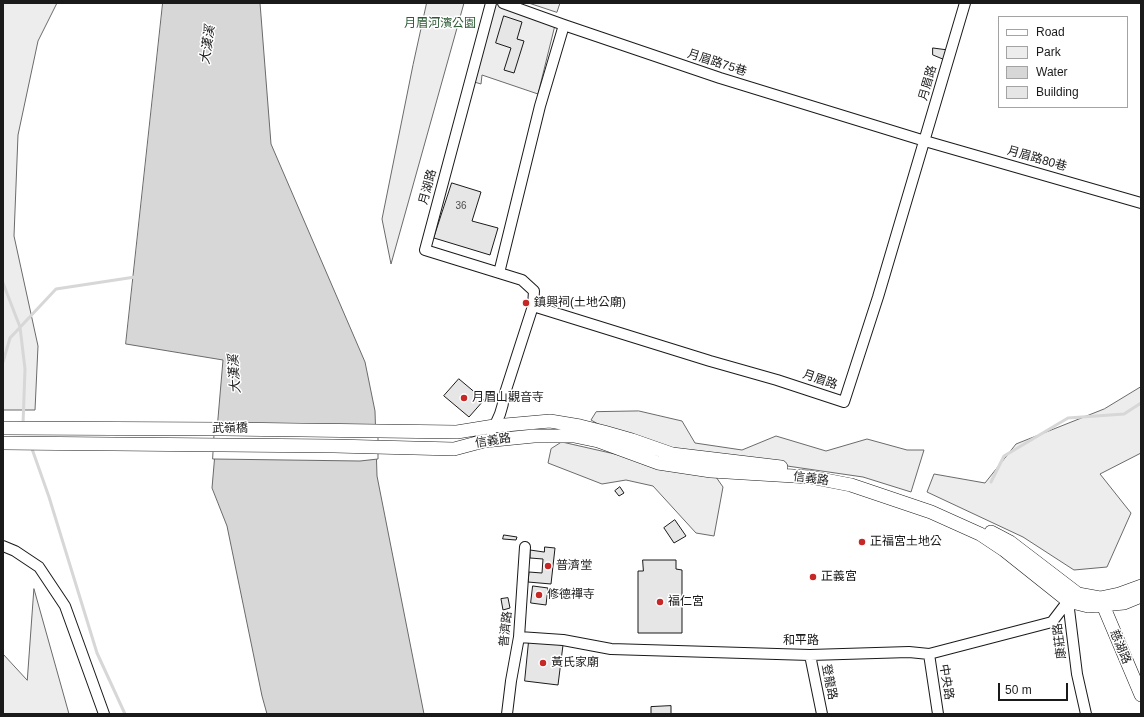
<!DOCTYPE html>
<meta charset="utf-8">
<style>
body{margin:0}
#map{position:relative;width:1144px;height:717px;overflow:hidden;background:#fff;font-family:Helvetica,sans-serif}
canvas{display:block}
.frame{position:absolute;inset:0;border:4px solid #1a1a1a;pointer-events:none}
.legend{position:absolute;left:998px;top:16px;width:130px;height:92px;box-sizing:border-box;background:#fff;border:1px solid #a3a3a3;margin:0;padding:5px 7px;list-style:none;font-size:12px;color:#1a1a1a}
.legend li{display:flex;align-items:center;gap:8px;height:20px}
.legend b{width:20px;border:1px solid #a3a3a3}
.scale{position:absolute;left:998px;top:683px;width:70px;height:18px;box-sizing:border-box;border:2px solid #1a1a1a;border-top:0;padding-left:5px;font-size:12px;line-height:14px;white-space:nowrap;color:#1a1a1a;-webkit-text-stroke:3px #fff;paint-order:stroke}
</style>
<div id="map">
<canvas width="1144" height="717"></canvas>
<div class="frame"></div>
<ul class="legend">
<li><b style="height:5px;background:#fff"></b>Road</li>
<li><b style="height:11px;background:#ededed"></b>Park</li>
<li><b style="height:11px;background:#d7d7d7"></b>Water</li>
<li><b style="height:11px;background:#e6e6e6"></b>Building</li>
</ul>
<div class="scale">50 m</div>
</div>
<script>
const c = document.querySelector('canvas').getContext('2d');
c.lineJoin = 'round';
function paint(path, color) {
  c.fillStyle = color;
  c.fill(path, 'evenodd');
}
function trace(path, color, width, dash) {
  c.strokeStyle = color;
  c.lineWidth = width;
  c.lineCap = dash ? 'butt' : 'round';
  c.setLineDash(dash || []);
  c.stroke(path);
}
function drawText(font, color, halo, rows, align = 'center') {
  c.font = font + ' Helvetica,"Noto Sans TC",sans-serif';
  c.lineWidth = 3;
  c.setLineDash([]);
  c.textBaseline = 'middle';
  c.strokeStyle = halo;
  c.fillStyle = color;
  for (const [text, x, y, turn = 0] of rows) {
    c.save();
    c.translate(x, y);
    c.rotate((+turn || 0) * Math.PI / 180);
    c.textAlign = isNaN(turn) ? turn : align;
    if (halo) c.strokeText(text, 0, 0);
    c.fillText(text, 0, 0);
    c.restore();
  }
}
const green = new Path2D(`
 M3,3H57L38,41L18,135L14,236L38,346L35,410H3Z
 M427,3H464L391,264L382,219L413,65Z
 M492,3H500L556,21L538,94L482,75L481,84L471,81Z
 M529,3H560L557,12Z
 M1141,387V453L1100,474L1131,513L1107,567L1074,570L1023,537L927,492L934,474L985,483L1016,444L1104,409Z
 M639,411L682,421L695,443L742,450L776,436L826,451L867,439L907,450H924L911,492L863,477L670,449L607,429L591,420L596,412Z
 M562,442L716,477L723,487L714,536L696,533L653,486L626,480L602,484L548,463L551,449Z
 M34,589L69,714H3V654L27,680Z`);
paint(green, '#ededed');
trace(green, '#6a6a6a', 1);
const water = new Path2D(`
 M163,3H260L271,144L365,362L375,411L377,476L424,714H267L262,696L227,526L212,488L223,360L126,344Z`);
paint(water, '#d7d7d7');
trace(water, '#6a6a6a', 1);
const pier = new Path2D(`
 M215,425L378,426V459L360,461L213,459Z`);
paint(pier, '#fff');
trace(pier, '#6a6a6a', 1);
trace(new Path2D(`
 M3,283L20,327L25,369L23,424
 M3,362L10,338L56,289L135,277
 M31,446L49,497L97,653L125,714
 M991,482L1004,456L1068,418L1124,414L1141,403`), '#d7d7d7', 3);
const building = new Path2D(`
 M504,16L522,22L517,39L524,41L514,73L504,70L511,48L496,43Z
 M933,48L948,50L945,60L933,55Z
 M452,183L481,192L472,221L498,228L490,255L434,238Z
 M459,379L484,400L469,417L444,396Z
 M620,487L624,493L619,496L615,491Z
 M675,520L686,536L674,543L664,528Z
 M504,535L517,537L516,540L503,539Z
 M545,547L555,548L551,584L528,582L529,572L542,573L543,559L530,558V550L544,552Z
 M643,560H676V569L682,570V633H638V571H643Z
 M533,586L548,588L546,605L531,603Z
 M508,598L510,608L503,610L501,599Z
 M529,641L563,645L558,685L525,681Z
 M671,706V714H651V707Z`);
paint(building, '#e6e6e6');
trace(building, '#1a1a1a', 1);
const minor = new Path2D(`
 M491,3L425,250L522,280L534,291L533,306
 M503,3L564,25L720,78L925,141L1141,203
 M499,273L540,106L564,25
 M491,431C498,421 503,408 504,396L533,306L710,361L777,380L844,402L878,297L965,3
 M3,546L15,551L39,567L65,606L104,714
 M1069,598L1068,601L1077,674L1086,714
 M519,637L563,640L611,649L810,655L909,652L929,654L1052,622L1068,601
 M929,654L938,714
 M810,655L822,714
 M507,714L511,681L519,637L525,547`);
const major = new Path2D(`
 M3,428L224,429L457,432L494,426L550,421L580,426L604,432L632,440L672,454L781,467
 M3,443L334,446L454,449L484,441L534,436H574L598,441L658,463L711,471L810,477L851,485L931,512L980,534L1004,550L1068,601L1088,606L1102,605L1124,603L1141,596
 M991,532L1010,542L1078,594L1100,598L1119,594L1141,586
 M1100,598L1141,695`);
trace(minor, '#1a1a1a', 12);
trace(major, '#1a1a1a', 14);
trace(minor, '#fff', 10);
trace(major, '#fff', 13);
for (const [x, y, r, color] of [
 [526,303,4,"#c62828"],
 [464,398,4,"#c62828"],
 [862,542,4,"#c62828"],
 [548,566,4,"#c62828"],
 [813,577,4,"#c62828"],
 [539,595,4,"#c62828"],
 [660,602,4,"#c62828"],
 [543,663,4,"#c62828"]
]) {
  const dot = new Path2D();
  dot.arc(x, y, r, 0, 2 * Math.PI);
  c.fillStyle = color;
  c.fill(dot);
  trace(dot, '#fff', 1.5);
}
drawText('10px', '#4d4d4d', null, [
 ["36",461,206]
]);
drawText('12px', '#2b5a34', '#fff', [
 ["月眉河濱公園",440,24]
]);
drawText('12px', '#1a1a1a', '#fff', [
 ["月眉路75巷",717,63,18],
 ["月眉路",928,83,-74],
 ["月眉路80巷",1037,159,16],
 ["月湖路",428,187,-75],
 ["月眉路",820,380,19],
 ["武嶺橋",230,429],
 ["信義路",493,441,-9],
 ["信義路",811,479,7],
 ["普濟路",506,629,-84],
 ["和平路",801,641],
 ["康莊路",1060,641,-97],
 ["慈湖路",1120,647,67],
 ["登龍路",829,682,79],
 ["中央路",946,682,81]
]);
drawText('12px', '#1a1a1a', '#fff', [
 ["鎮興祠(土地公廟)",534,303],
 ["月眉山觀音寺",472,398],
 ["正福宮土地公",870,542],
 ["普濟堂",556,566],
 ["正義宮",821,577],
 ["修德禪寺",547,595],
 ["福仁宮",668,602],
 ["黃氏家廟",551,663]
], 'left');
drawText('italic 13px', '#1a1a1a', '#fff', [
 ["大漢溪",208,45,-82],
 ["大漢溪",235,374,-94]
]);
</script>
